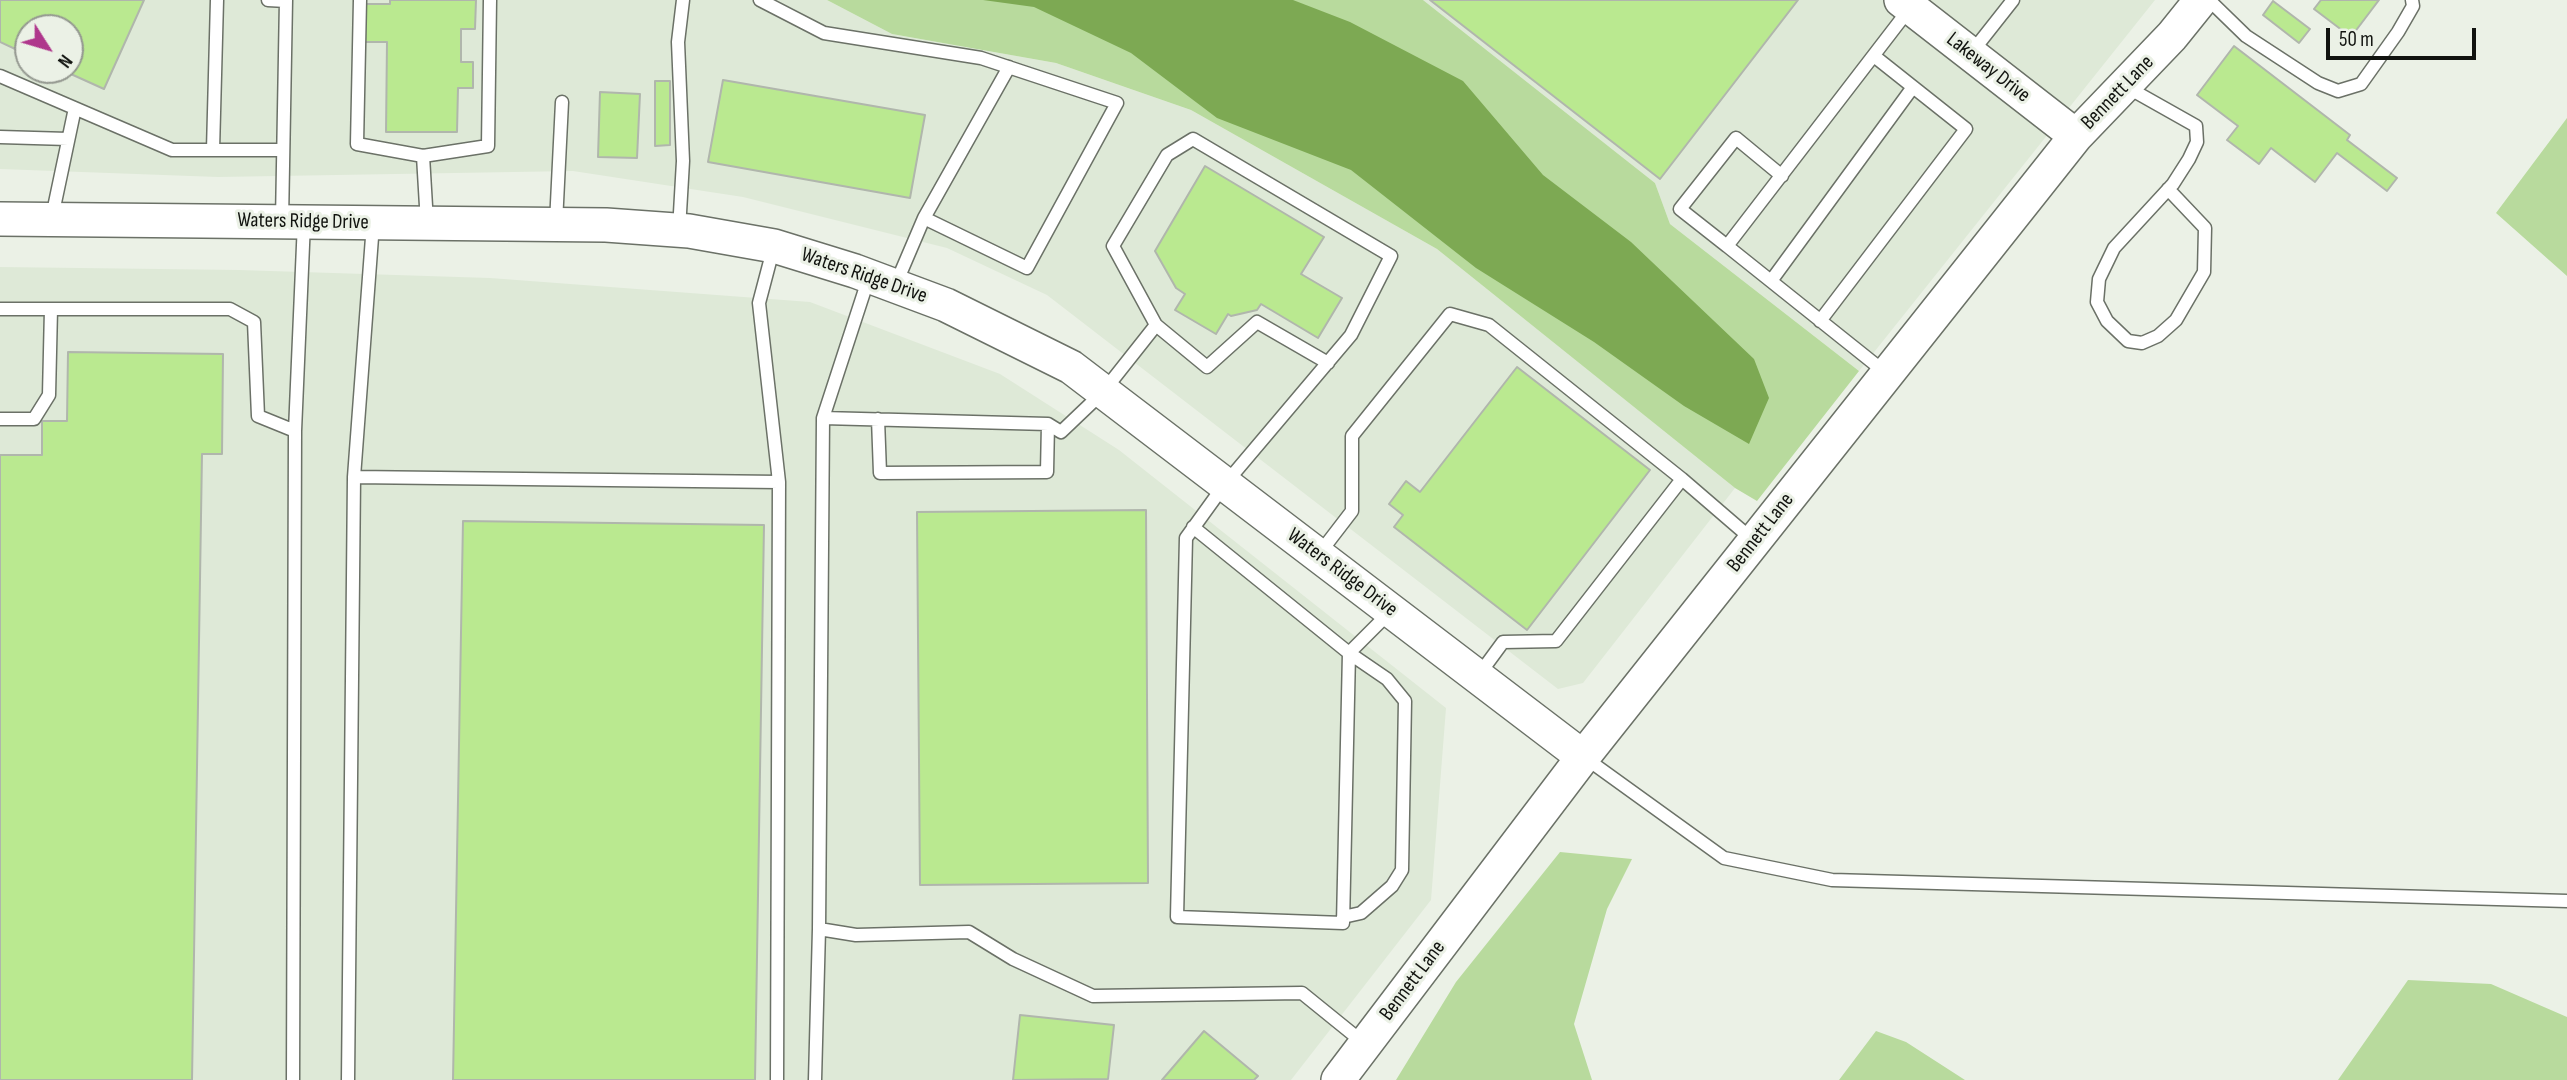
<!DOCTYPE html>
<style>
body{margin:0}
#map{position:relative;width:2567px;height:1080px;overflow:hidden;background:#ebf1e6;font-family:"Sofia Sans Condensed",sans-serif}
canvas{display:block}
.north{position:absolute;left:14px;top:14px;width:70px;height:70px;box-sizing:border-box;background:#ebf1e6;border:2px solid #949890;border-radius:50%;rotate:127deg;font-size:19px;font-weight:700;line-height:28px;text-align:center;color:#11130f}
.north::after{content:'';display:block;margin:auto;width:24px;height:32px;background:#af378c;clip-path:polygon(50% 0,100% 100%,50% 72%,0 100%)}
.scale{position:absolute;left:2326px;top:28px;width:150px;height:32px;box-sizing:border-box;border:4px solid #11130f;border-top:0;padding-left:9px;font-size:21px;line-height:24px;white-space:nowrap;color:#11130f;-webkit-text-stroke:5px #ebf1e6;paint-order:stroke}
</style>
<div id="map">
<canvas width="2567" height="1080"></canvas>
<div class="north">N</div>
<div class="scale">50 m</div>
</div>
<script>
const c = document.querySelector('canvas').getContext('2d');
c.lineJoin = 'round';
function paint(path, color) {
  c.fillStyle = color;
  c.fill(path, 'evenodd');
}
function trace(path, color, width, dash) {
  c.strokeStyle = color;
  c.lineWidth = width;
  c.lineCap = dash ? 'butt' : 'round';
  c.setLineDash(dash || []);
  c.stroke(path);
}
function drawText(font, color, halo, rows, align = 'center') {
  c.font = font + ' "Sofia Sans Condensed",sans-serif';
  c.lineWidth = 6;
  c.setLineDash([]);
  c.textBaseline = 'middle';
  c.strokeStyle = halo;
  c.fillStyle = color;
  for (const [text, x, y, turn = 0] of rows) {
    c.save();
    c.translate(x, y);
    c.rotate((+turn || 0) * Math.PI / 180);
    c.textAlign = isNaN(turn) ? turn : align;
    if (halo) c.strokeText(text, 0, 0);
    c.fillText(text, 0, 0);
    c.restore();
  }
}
paint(new Path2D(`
 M0,0H827L892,34L1056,63L1191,110L1437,249L1735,488L1583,683L1558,689L1047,295L947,248L743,197L573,171L218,177L0,169ZM28,28H70V70H28Z
 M1423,0H2155L1859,371L1670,224L1655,183Z
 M0,267L239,270L490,278L810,302L1000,374L1119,450L1446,708L1431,900L1291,1080H0Z`), '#dee9d7');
paint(new Path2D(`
 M827,0H1423L1655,183L1670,224L1859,371L1757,501L1735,488L1437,249L1191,110L1056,63L892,34Z
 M2567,118V276L2496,213Z
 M1560,852L1632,859L1607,909L1574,1024L1592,1080H1396L1456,982Z
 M2408,980L2491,984L2567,1017V1080H2338Z
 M1876,1031L1906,1042L1965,1080H1839Z`), '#b8da9d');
paint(new Path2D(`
 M983,0H1293L1350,22L1463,81L1543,175L1631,242L1754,359L1769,398L1749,444L1684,406L1594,342L1476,268L1351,170L1217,118L1131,53L1034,7Z`), '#7da953');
const building = new Path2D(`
 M0,0H144L104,89L62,70H70V28H28V55L0,42Z
 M390,0H476L475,29H461V62H473V88H458L457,132H386L387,42H365V4H390Z
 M1430,0H1798L1660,179Z
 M2321,0H2379L2351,37L2314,9Z
 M2273,1L2310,29L2299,43L2263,15Z
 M2234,46L2350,135L2347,140L2397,178L2387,191L2337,153L2315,182L2271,148L2259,164L2227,140L2238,126L2197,95Z
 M723,80L925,115L910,198L708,162Z
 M655,81H670V145L655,146Z
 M600,92L640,94L637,158L598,157Z
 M1205,166L1324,237L1301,274L1342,298L1318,338L1261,304L1257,310L1231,316L1228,314L1216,334L1175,310L1185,294L1176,288L1155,251Z
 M68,352L223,354L222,454H202L192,1080H0V455H42V421H67Z
 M1517,367L1650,470L1527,630L1394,527L1403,515L1389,504L1406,481L1420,492Z
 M1146,510L1148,883L920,885L917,512Z
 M463,521L764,525L755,1080H453Z
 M1020,1015L1114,1025L1108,1079L1013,1080Z
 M1204,1031L1258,1076L1254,1080H1162Z`);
paint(building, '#bae990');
trace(building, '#b0b6ac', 2);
const lane = new Path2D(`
 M268,0L286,1
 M360,0L357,144L423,156L488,146L490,0
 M760,0L824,33L981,58L1117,103L1027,268L924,218L895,286
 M2209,0L2246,36L2318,83L2338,91L2361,84L2398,32L2413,6L2412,0
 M1972,52L2013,0
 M0,76L172,150H283
 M2125,86L2196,126L2197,142L2189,159L2173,184L2114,248L2099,279L2097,302L2107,321L2128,341L2142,343L2158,336L2176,320L2204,272L2205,228L2168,189
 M0,137L68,139
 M213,150L217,0
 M423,156L427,223
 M52,217L75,108
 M924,218L1009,67
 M282,221L286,0
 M556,223L562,102
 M679,230L683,161L678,42L683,0
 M774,246L759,303L779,482L777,1080
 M1727,246L1680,209L1736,138L1782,176
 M869,277L823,418L1048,424L1061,432L1103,392L1156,325L1113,246L1167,155L1193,139L1391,256L1351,335L1225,484L1186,538L1177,917L1343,923L1349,653L1391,611
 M1771,281L1913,87
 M0,309H230L254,322L258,416L295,431
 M1820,321L1966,129L1874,56
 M1156,325L1207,367L1257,322L1328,363
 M1886,373L1727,246L1910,8
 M0,419H34L49,395L51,309
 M878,419L880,473L1047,472L1048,424
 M354,477L779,482
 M1193,527L1349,653L1387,679L1405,701L1402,870L1392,886L1361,913L1343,917
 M1319,554L1352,511V436L1450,314L1489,325L1682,479L1754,541
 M1478,676L1503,642L1556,641L1682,479
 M1584,757L1724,858L1832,880L2567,901
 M819,929L856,935L969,932L1013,959L1093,996L1302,993L1365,1044
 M293,1080L295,431L304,222
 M348,1080L354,477L373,224
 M815,1080L819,929L823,418`);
const secondary = new Path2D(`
 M1901,0L2076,136
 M0,219L606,225L689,231L774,246L855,271L946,305L1071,367L1583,757
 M1338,1080L1583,757L2076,136L2172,36L2201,0`);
trace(lane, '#6b7167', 15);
trace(secondary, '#6b7167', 36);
trace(lane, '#fff', 12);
trace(secondary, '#fff', 33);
drawText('21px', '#11130f', '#ebf1e6', [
 ["Lakeway Drive",1988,68,38],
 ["Bennett Lane",2118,93,-46],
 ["Waters Ridge Drive",303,222,1],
 ["Waters Ridge Drive",864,276,19],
 ["Bennett Lane",1761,533,-52],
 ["Waters Ridge Drive",1342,573,37],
 ["Bennett Lane",1413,981,-53]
]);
</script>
